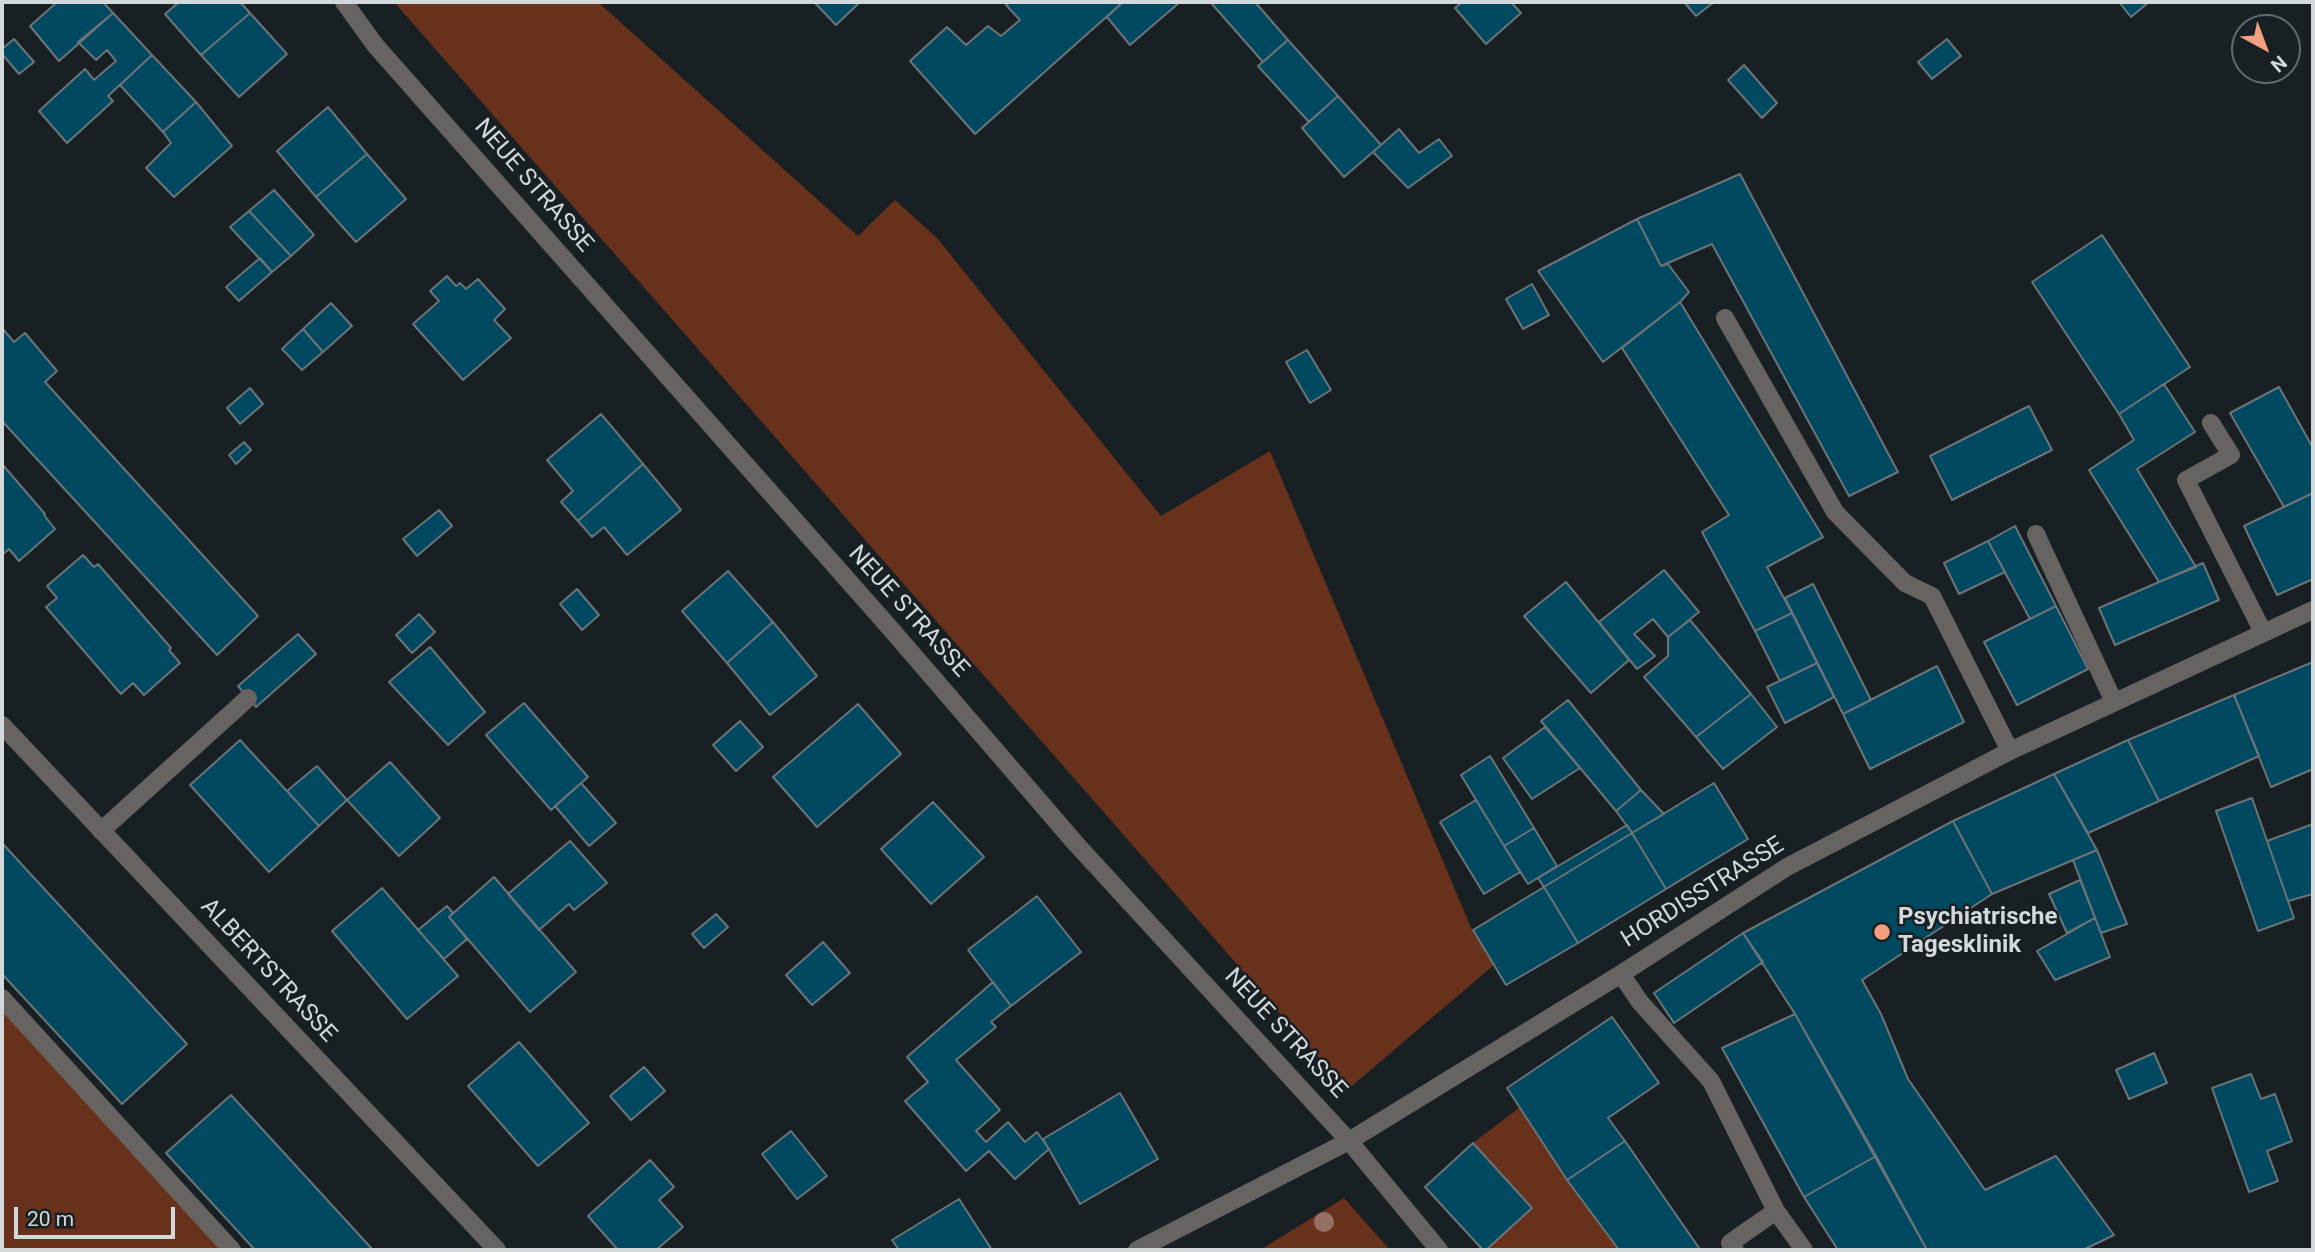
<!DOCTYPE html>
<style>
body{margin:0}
#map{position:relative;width:2315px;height:1252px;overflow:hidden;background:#182023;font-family:Roboto,sans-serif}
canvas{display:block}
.frame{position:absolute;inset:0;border:4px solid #d3d8da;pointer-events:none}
.north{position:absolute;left:2231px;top:14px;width:70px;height:70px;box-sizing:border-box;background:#182023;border:2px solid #636a6c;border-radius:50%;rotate:139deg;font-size:19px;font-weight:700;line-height:28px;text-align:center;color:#d3d8da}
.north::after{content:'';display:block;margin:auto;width:24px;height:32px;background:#f2a080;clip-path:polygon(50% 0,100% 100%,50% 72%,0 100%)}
.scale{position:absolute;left:14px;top:1207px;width:161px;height:32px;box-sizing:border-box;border:4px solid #d3d8da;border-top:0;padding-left:9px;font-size:21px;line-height:24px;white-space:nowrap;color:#d3d8da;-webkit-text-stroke:5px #182023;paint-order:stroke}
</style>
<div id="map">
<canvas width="2315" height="1252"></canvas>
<div class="frame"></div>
<div class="north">N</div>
<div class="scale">20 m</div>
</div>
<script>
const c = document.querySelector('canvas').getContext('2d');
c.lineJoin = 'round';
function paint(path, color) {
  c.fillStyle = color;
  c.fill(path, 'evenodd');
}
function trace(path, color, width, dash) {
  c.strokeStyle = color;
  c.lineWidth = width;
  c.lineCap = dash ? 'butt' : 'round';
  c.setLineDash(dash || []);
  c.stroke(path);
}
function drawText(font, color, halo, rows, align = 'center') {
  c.font = font + ' Roboto,sans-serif';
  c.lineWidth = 5;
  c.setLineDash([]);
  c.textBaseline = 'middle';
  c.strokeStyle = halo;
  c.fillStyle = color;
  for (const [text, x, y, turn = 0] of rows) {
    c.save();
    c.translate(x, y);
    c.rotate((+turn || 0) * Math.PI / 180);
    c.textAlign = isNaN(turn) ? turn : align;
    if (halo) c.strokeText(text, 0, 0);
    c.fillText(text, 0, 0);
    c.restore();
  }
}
paint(new Path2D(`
 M394,2H598L858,236L895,200L937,238L1161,516L1270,451L1472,930L1494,965L1347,1090Z
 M2,999L232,1250H2Z
 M1520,1107L1567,1180L1619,1250H1486L1532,1208L1473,1143Z
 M1344,1198L1390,1250H1260Z`), '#68311b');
const building = new Path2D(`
 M53,2H103L113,13L59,61L30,26L55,4Z
 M179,2H240L250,13L201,55L165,14Z
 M814,2H860L836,25Z
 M1009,2H1123L975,134L910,61L947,27L966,45L988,26L1001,36L1020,20L1006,5Z
 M1123,2H1180L1130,45L1107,17Z
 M1214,2H1255L1288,40L1263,62L1212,4Z
 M1462,2H1511L1521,13L1486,44L1455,8Z
 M1684,2H1714L1696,16Z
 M2119,2H2149L2131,17Z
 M113,13L152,55L108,96L113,101L67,143L39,111L85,69L94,80L116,61L107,50L96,60L78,42Z
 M250,13L287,54L239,97L201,55Z
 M14,39L34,62L19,74L2,54V49Z
 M1947,39L1961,56L1932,79L1918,62Z
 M1288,40L1338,96L1309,122L1258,66Z
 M152,55L196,102L163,132L120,85Z
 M1744,65L1777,103L1762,118L1728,80Z
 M1338,96L1381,145L1344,177L1302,128Z
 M196,102L232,146L174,197L146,168L171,143L163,132Z
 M328,107L367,154L316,197L277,151Z
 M1399,129L1419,153L1439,139L1452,156L1408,188L1373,152Z
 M367,154L406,199L356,242L316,197Z
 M1740,174L1898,472L1849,496L1712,244L1661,266L1637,219Z
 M274,190L314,235L291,256L249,211Z
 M249,211L291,256L272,272L230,227Z
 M1637,219L1661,266L1668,264L1689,292L1680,302L1603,362L1538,271Z
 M2102,235L2190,367L2119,414L2032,282Z
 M260,258L272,272L239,301L226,287Z
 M447,276L456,286L460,283L466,289L478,279L505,309L494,320L511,338L463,380L413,324L439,301L430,291Z
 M1532,284L1549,315L1523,329L1506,299Z
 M1680,302L1823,537L1767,567L1792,613L1755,631L1702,532L1729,515L1622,348Z
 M331,303L352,326L323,352L303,329Z
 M2,328L14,342L25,333L57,371L45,382L258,616L217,655L2,421Z
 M303,329L323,352L302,370L282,349Z
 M1307,350L1331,390L1310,403L1286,362Z
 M2164,384L2195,432L2137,469L2196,567L2159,582L2089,470L2134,440L2119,414Z
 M2279,387L2313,448V493L2284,507L2230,413Z
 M250,388L263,404L240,424L227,408Z
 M2029,406L2052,450L1952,500L1930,456Z
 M601,414L643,464L578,521L561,502L573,491L547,460Z
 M244,442L251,450L236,464L229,455Z
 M2,464L45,514L44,515L55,529L19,561L9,549L2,555Z
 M643,464L681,510L627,555L604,527L592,537L578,521Z
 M2313,493V579L2277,595L2244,526Z
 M439,510L452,526L417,556L403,539Z
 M2015,526L2056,606L2030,619L1988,541Z
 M1988,541L2005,572L1959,594L1944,563Z
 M83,555L94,567L98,564L171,648L169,650L180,663L144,695L133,683L121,694L46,607L57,598L47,586Z
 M2203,563L2219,600L2115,645L2099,608Z
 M1664,570L1699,612L1668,637L1653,619L1634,634L1655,656L1637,669L1599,622Z
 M728,571L773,622L727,663L682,611Z
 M1566,582L1629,660L1591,693L1524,616Z
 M1813,584L1871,700L1843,714L1785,598Z
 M577,589L599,615L582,630L560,604Z
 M2056,606L2088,669L2017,705L1984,642Z
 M1792,613L1817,663L1780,681L1755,631Z
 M419,614L435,632L412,653L396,635Z
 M1690,620L1751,694L1696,737L1644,677L1668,656V637Z
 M773,622L817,676L770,715L727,663Z
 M298,634L316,654L256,707L238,686Z
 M430,647L485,712L448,745L389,682Z
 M2313,662V769L2271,787L2234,695Z
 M1817,663L1834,697L1785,723L1767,687Z
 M1937,666L1964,722L1870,769L1843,714Z
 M1751,694L1777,727L1723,769L1696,737Z
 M2234,695L2259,756L2159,801L2128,740Z
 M1568,700L1641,790L1616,811L1541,721Z
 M524,703L588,777L551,810L486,735Z
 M858,704L901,754L817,827L773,777Z
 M740,721L763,747L736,771L713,745Z
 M1545,727L1580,768L1532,799L1503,758Z
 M240,740L319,826L269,872L190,785Z
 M2128,740L2159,801L2088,833L2054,774Z
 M1490,756L1534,828L1504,846L1461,775Z
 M390,762L440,818L399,856L347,800Z
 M317,766L347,800L319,826L287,791Z
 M2054,774L2097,850L1992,894L1953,821Z
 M581,783L616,823L589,846L555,806Z
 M1714,783L1748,839L1666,889L1632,833Z
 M1641,790L1664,814L1632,833L1616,811Z
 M2252,798L2294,918L2258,931L2216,811Z
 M1476,800L1520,872L1484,894L1440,822Z
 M933,802L984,857L931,904L881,849Z
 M1953,821L1992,894L1862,980L1881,1014L1908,1079L1985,1190L2056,1156L2114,1235L2083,1250H1927L1795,1014L1743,933Z
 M2313,824V894L2288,901L2267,841Z
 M1627,825L1632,833L1544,887L1538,878Z
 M1534,828L1557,866L1528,884L1504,846Z
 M1632,833L1666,889L1578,943L1544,887Z
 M570,841L607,883L574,910L569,904L539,930L508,894Z
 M2,843L187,1044L122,1104L2,974Z
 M2097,850L2127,924L2101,933L2073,860Z
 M494,877L576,972L530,1012L449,917Z
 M2080,880L2095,918L2067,933L2049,894Z
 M1544,887L1578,943L1506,985L1473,930Z
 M382,888L458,976L407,1019L332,931Z
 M1037,896L1081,952L1011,1006L968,950Z
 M447,906L453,913L449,917L467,939L444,959L418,930Z
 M716,914L728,927L704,948L692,934Z
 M2095,918L2110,957L2055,980L2037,951Z
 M1743,933L1763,962L1674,1023L1654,993Z
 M823,942L850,973L812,1005L786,975Z
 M993,982L1011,1006L991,1022L996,1027L956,1060L1000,1110L976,1131L986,1142L1008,1122L1025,1142L1037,1132L1049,1149L1015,1179L989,1151L966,1171L905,1101L928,1082L907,1057Z
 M1795,1014L1876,1156L1804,1197L1722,1048Z
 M1612,1017L1659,1083L1608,1118L1625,1141L1567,1180L1507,1088Z
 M519,1042L589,1123L538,1166L468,1086Z
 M2154,1053L2167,1083L2129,1099L2116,1070Z
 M644,1067L665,1091L631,1120L610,1096Z
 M2251,1074L2261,1099L2275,1094L2292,1141L2267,1151L2278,1181L2249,1192L2212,1088Z
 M1120,1093L1158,1159L1080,1204L1043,1139Z
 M231,1095L373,1250H255L166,1153Z
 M791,1131L827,1176L797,1199L762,1154Z
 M1625,1141L1699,1248L1697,1250H1619L1567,1180Z
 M1473,1143L1532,1208L1486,1250H1483L1425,1187Z
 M1876,1156L1927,1250H1838L1804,1197Z
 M650,1160L674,1187L659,1200L683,1227L656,1250H618L588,1216Z
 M959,1199L992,1250H899L892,1240Z`);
paint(building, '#004960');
trace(building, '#6b7478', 2);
trace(new Path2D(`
 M344,2L375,45L890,628L1077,845L1349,1141L1439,1250
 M1725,318L1835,512L1905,583L1932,596L2010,751
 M2211,423L2231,455L2186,480L2263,632
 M2036,534L2114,702
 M2,725L497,1250
 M101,831L248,698
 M1621,974L1640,1002L1711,1081L1776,1211L1804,1250
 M2,998L232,1250
 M1137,1250L1349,1141L1621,974L1787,867L2010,751L2313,610
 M1735,1250L1730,1243L1776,1211`), '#676361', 18);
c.fillStyle = '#947163';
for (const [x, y] of [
 [1324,1222]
]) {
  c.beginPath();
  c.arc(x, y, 10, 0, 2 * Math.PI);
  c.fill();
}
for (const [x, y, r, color] of [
 [1882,932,9,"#f2a080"]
]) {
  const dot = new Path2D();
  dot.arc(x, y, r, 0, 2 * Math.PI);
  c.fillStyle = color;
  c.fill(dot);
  trace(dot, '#182023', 2.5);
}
drawText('24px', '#d3d8da', '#182023', [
 ["NEUE STRASSE",533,186,49],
 ["NEUE STRASSE",908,612,48],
 ["HORDISSTRASSE",1703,893,-32],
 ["ALBERTSTRASSE",268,971,47],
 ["NEUE STRASSE",1285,1034,47]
]);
drawText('bold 24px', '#d3d8da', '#182023', [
 ["Psychiatrische",1898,918],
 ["Tagesklinik",1898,946]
], 'left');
</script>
